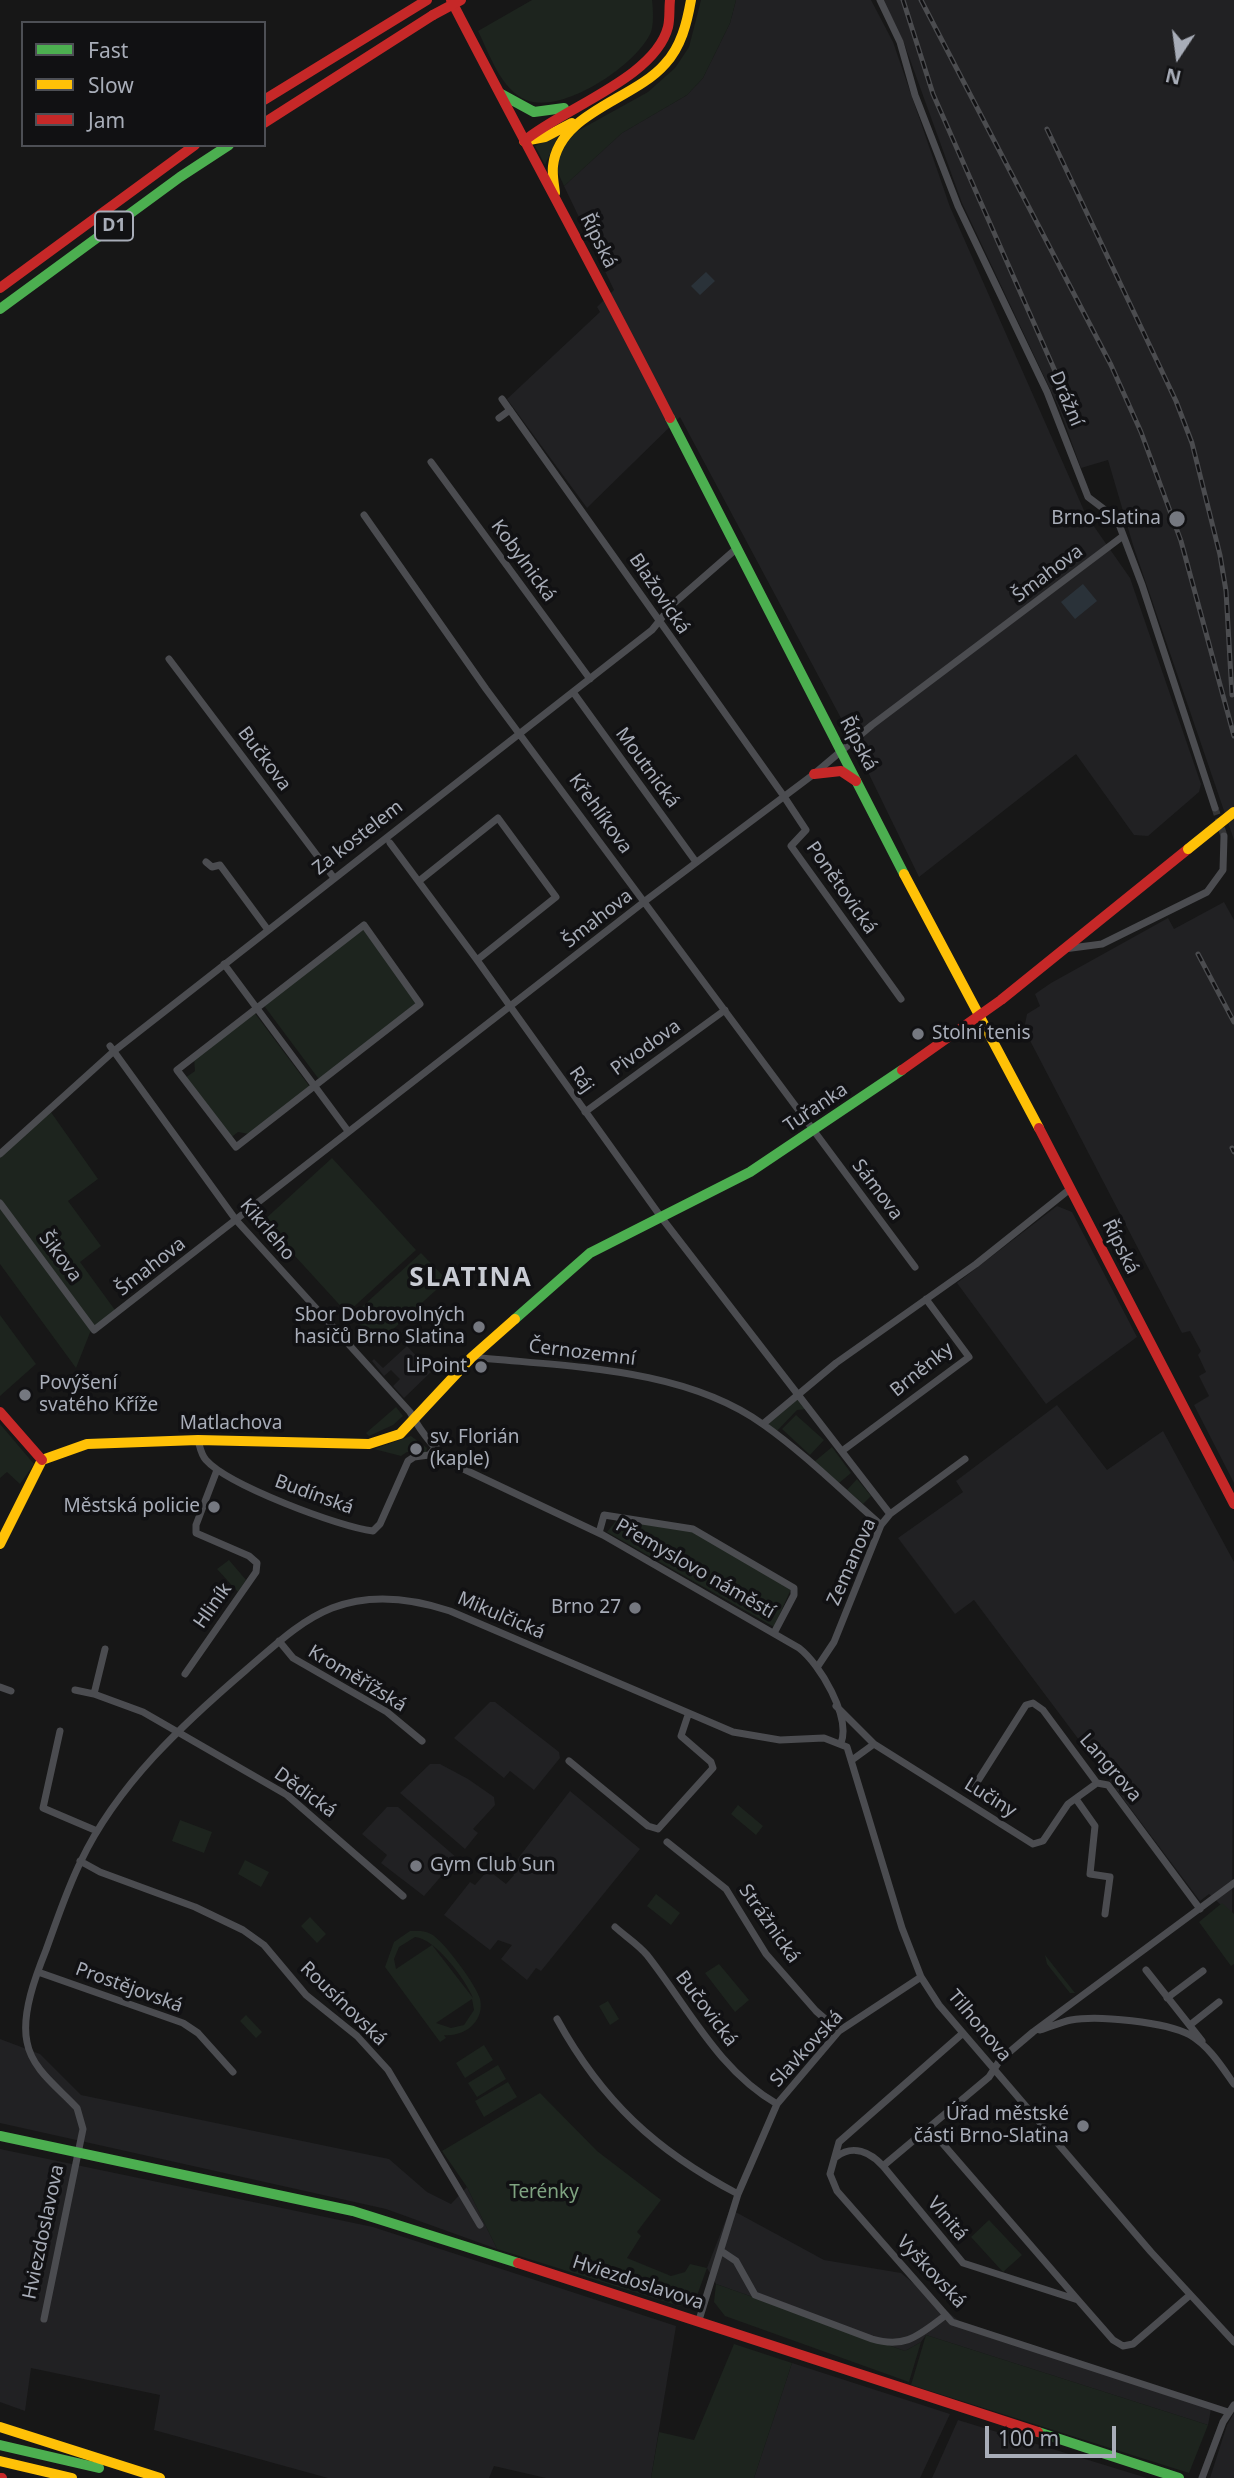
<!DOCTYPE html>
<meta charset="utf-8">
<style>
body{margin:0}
#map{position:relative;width:1234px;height:2478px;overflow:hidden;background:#171717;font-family:"Noto Sans",sans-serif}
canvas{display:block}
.legend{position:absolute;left:21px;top:21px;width:245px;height:126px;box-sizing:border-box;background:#111113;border:2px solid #4d4f55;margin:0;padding:9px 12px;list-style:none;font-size:21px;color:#a8adb8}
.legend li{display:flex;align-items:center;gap:14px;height:35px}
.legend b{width:35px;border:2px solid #4d4f55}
.north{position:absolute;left:1143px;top:21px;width:70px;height:70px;-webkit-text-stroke:5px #111113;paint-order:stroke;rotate:193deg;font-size:19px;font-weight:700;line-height:28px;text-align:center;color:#a8adb8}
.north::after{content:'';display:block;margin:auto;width:24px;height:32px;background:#a8adb8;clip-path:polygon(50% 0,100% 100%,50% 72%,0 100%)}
.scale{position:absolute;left:985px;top:2426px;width:131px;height:32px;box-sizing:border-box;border:4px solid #a8adb8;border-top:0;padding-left:9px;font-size:21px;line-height:24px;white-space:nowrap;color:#a8adb8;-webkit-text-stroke:5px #111113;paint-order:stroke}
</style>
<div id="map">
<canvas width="1234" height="2478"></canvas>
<ul class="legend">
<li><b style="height:9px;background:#4caf50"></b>Fast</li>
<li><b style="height:9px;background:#ffc107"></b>Slow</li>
<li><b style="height:9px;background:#c62828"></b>Jam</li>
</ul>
<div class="north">N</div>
<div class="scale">100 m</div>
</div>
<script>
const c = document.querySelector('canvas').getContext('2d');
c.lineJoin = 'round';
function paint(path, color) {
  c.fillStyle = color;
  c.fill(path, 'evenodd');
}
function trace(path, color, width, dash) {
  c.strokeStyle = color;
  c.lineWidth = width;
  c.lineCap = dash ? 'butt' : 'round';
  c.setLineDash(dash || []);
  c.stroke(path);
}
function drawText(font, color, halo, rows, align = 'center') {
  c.font = font + ' "Noto Sans",sans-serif';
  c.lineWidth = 7;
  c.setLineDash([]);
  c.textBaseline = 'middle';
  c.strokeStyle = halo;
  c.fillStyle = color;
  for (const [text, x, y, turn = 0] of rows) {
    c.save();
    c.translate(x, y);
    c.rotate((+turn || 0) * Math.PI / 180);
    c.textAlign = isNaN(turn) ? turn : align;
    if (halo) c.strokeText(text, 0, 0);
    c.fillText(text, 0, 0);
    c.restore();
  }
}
paint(new Path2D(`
 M736,0H871L893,42L950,207L1086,515L1130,578L1201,784L1199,792L1148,836L1134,835L1076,754L919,877L850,735L680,417L587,508L507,399L600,312L597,307L614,290L564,186L622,133L687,95L703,78L730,23Z
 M883,0H1234V840L1133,545L1108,460L1081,468L1059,408L962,203L904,43Z
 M1224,902L1234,920V1483L1194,1405L1209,1396L1199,1376L1206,1372L1198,1355L1201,1351L1190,1331L1182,1333L1024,1029L1027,1014L1040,1006L1035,994L1051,983L1168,918L1174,929Z
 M1057,1206L1072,1212L1137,1337L1046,1404L957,1283Z
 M407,1346L431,1372L404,1398L393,1386L400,1379L391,1370L384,1376L372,1361L374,1359L383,1368Z
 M1057,1405L1107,1470L1163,1431L1234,1562L1232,1915L1209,1894L1200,1901L974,1600L955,1614L898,1538L963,1492L956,1481Z
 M490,1702H495L559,1752L560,1758L534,1790L510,1771L504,1778L454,1738Z
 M430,1764H440L468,1779L494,1797L495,1805L473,1829L478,1833L465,1849L400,1793Z
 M570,1791L640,1849L541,1971L536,1968L527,1980L501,1959L512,1945L498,1940L490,1950L444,1915L470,1882L475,1885L488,1870L506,1884L514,1875L509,1870Z
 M387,1807H398L457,1858L424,1896L381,1863L387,1855L362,1834Z
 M0,2039L40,2054L81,2095L389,2159L427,2192L451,2204L467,2187L497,2249L386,2209L0,2123Z
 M0,2149L373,2227L676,2326L651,2478H546L494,2466L489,2478H328L154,2430L160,2395L31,2368L25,2411L0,2402Z
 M730,2209L824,2260L901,2273L959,2321L1212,2404L1208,2425L926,2335L921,2342L905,2351L716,2284L707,2268Z
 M792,2363L950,2414L920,2478H754Z
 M1234,2413V2478H1210L1227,2425Z
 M958,2420L1147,2478H932Z`), '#212123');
paint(new Path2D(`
 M532,0H652C653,8 654,24 651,32C637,65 562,115 526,100C501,90 489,53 478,31Z
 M701,0H736L730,23L703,78L687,95L622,133L564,186L555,166L556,156L574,133L648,92L675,68L689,47Z
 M559,134L545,165L535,146Z
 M360,930H364L416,1001V1005L322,1078H318L265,1007V1003Z
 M254,1012L310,1087L249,1134L238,1132L229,1139L185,1078L195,1071L194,1058Z
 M48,1108L98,1179L68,1201L101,1246L80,1262L115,1310L91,1330L76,1368L0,1264V1149Z
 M332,1158L416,1250L347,1313L263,1221Z
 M421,1253L447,1280L377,1344L352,1316Z
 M0,1315L36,1364L0,1396Z
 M795,1395L806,1409L797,1410L776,1432L768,1424Z
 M396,1407L403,1416L393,1425L369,1436L366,1433Z
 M796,1415L824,1440L810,1455L782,1429Z
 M0,1424L34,1464L20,1484L7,1472L0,1478Z
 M411,1436L427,1448L426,1452H407L401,1456L374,1449Z
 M832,1447L851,1473L839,1483L814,1462Z
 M857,1479L871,1496L863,1504L847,1490Z
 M619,1517L692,1530L791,1589L774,1627L607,1532Z
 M229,1560L246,1580L238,1592L217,1569Z
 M738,1805L763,1826L756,1835L731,1814Z
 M180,1820L212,1832L204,1853L172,1841Z
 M245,1860L269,1872L261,1887L238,1874Z
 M656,1894L680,1913L671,1925L647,1906Z
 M1222,1903L1234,1914V1964L1231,1966L1199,1922Z
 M310,1917L326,1934L317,1943L301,1926Z
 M410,1931C417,1931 424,1930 431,1934C443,1940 477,1986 480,1999C485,2021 465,2037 444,2035L446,2038L440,2042L385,1967L394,1942ZM415,1937C435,1938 466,1980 473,1998L432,1945L396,1969L394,1959L399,1947ZM472,1999L474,2010L464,2025L451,2028L436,2023Z
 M1045,1955L1075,1993H1070L1047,1964Z
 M719,1964L749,2000L735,2012L705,1973Z
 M608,2001L619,2019L610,2025L599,2006Z
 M246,2015L262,2032L256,2038L240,2021Z
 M484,2045L493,2060L465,2078L456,2063Z
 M498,2065L506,2079L477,2097L468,2083Z
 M508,2082L517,2097L484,2117L475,2101Z
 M540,2093L597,2151L661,2200L637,2232L641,2236L627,2258L671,2276L685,2272L690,2264L707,2268L695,2301L679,2306L497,2249L467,2187L442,2151Z
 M989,2220L1022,2255L1003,2272L971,2237Z
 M716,2284L905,2351L921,2342L909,2382L725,2316L714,2302Z
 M926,2335L1208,2425L1189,2473L911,2385Z
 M734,2344L792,2363L754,2478H651L659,2432L694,2440Z`), '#1d241e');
paint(new Path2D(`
 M706,272L715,281L700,295L691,286Z
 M1083,584L1097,601L1075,619L1061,602Z`), '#2a3239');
trace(new Path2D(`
 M1215,808L1224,836`), '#343537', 7, [7, 3.5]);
trace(new Path2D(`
 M880,0L900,42L915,95L958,206L1047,392L1088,497L1117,519L1142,585L1215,808
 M502,399L783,795L806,830L791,846L901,999
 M499,418L510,410
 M431,462L590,679
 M364,515L486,689L915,1267
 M169,659L334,878
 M573,692L696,862
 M390,843L477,960L661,1217L890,1514
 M206,862L212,867L220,865L268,930
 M419,881L498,818L556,897L477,960
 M364,925L420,1004L236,1147L177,1070Z
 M1064,949L1102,944L1207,892L1223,870L1224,836
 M224,964L348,1131
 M110,1046L236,1220L410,1412C421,1432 435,1451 455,1465L603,1535L799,1648C820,1664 851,1717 841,1743
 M585,1112L725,1010
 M0,1154L114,1051L652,630L673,604L736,549
 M0,1203L94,1330L649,898L814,774L872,725L1123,536
 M472,1357C567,1367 684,1367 764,1425C805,1454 843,1492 881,1525
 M763,1424L836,1363L976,1264L1070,1189
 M198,1440C200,1447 201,1455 206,1460C228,1485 339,1527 373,1531L380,1524L408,1461L414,1457L429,1455L436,1447
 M842,1451L969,1357L926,1299
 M599,1533L604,1515L693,1529L794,1588V1595L774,1633
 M279,1641L293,1658L387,1712L422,1741
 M818,1666L834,1642L881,1525L890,1514L965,1459
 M185,1674L256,1572L257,1563L249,1556L196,1533V1525L217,1470
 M0,1687L11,1691
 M75,1690L94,1694L143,1712L287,1795L403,1896
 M94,1694L105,1649
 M836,1706L874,1744L1033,1844L1043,1841L1068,1804L1097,1783
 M60,1731L43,1808L97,1831
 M852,1760L874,1744
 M569,1761L648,1826L658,1829L713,1768L711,1762L681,1736L688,1715
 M972,1790L1026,1705L1033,1703L1043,1710L1097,1783L1108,1785L1200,1909
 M1076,1799L1095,1826L1090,1874L1110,1877L1105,1914
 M667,1842L726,1889L766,1954L816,2011L839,2031
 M80,1861L100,1872L195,1907L243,1930L264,1945L306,1995L357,2036L388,2070L480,2225
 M615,1927C625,1936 639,1945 647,1955C688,2007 718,2070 777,2104
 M1146,1970L1202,2041
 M38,1972L183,2023L198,2033L233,2072
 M1167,1998L1203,1971
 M557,2019C602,2101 656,2151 738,2194
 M1190,2025L1219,2002
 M1040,2030C1050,2027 1061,2022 1071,2020C1098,2015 1166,2022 1190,2035C1209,2046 1222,2067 1234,2084
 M963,2033L839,2142L830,2174L837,2191L952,2322L1228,2412
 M930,2129L1078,2300
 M836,2157C853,2144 870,2152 883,2166
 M721,2251L736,2261L755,2295L872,2339C906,2349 919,2335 946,2315
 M1190,2295L1133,2344L1123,2346L1113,2340L1078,2300L963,2263L883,2166L989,2077L1000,2060L1033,2032L1234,1883
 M44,2319L83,2129L77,2108C59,2088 32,2070 27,2042C21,2014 36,1975 46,1950C57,1920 67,1889 81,1861C117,1785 183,1724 246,1670C272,1648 299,1621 332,1608C371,1593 411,1598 450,1611L733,1732L780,1740L824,1738L847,1747L902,1928L921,1977L939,2005L1151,2252L1234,2342
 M699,2320L738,2194L777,2104L839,2031L921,1977
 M1202,2478L1223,2422L1234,2405`), '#4b4c50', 7);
trace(new Path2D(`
 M501,94L534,112L564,108
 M0,309L180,177L229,145
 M670,418L904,874
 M515,1319L590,1253L750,1172L902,1070
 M0,2136L353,2211L518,2263
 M1038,2432L1179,2478
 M0,2445L99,2468`), '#4caf50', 10);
trace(new Path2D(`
 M524,141L545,137L572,123
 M555,193C554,185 552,175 553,166C559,112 634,100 665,64C681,47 687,23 691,0
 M904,874L1039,1128
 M42,1460L87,1444L198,1440L369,1444L400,1434L472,1357L515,1319
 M0,1544L42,1460
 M0,2427L160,2478
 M0,2461L72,2478`), '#ffc107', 10);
trace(new Path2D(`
 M451,0C523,140 599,278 670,418
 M264,100L427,0
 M264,123L433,15
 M524,141C563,108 655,78 668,27C670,19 669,9 670,0
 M0,288L195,145
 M814,774L841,771L856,781
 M902,1070L1001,1000L1188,849
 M1039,1128L1234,1504
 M0,1412L42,1460
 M518,2263L1038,2432
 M0,2478H2`), '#c62828', 10);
const rail = new Path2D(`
 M903,0L933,94L1077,421
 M921,0L1111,365L1141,432L1181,541L1234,736
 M1047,129L1176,401L1192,443L1220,555L1226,591L1232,695
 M1198,954L1234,1022
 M1232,1148L1234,1152`);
trace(rail, '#4b4c4f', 5);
trace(rail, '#111113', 2.5, [8]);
trace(new Path2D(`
 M1188,849L1234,812`), '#ffc107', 10);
trace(new Path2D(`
 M433,15L461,0`), '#c62828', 10);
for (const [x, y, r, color] of [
 [1177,519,9,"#757880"],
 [918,1034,7,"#757880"],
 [479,1327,7,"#757880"],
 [481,1367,7,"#757880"],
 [25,1395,7,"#757880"],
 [416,1449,7,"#757880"],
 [214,1507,7,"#757880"],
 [635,1608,7,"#757880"],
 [416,1866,7,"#757880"],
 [1083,2126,7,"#757880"]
]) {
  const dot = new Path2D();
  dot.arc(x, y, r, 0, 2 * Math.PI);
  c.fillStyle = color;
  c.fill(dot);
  trace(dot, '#111113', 2.5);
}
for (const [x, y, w] of [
 [114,226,38]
]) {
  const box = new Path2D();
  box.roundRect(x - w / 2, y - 14.5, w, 29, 5);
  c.fillStyle = '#111113';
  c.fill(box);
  trace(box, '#a8adb8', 2);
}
drawText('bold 18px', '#a8adb8', null, [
 ["D1",114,226]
]);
drawText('19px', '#a8adb8', '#111113', [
 ["Řípská",598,241,63],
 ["Drážní",1066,399,67],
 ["Kobylnická",523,561,54],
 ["Šmahova",1048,574,-37],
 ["Blažovická",659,594,56],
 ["Řípská",858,744,62],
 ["Bučkova",264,759,53],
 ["Moutnická",647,768,54],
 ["Křehlíkova",600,814,54],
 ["Za kostelem",358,838,-38],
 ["Ponětovická",841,888,55],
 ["Šmahova",598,919,-38],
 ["Pivodova",646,1048,-36],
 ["Ráj",581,1080,55],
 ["Tuřanka",816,1108,-34],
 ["Sámova",877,1190,53],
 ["Kikrleho",267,1230,50],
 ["Řípská",1120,1247,63],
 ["Šikova",60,1257,53],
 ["Šmahova",151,1267,-38],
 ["Černozemní",582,1353,7],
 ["Brněnky",922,1370,-39],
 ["Matlachova",231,1424],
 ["Budínská",314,1495,20],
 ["Zemanova",852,1562,-66],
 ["Přemyslovo náměstí",695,1569,30],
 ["Hliník",213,1606,-55],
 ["Mikulčická",501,1616,23],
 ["Kroměřížská",357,1679,31],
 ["Langrova",1110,1768,49],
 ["Dědická",305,1793,36],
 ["Lučiny",990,1798,32],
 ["Strážnická",769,1924,55],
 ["Prostějovská",129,1988,20],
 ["Rousínovská",343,2004,44],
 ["Bučovická",706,2009,53],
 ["Tilhonova",979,2026,50],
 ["Slavkovská",807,2049,-47],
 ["Vlnitá",947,2219,50],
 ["Hviezdoslavova",44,2232,-78],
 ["Vyškovská",931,2272,47],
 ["Hviezdoslavova",638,2283,18]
]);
drawText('19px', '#a8adb8', '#111113', [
 ["Brno-Slatina",1161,519],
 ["Stolní tenis",932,1034,"left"],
 ["Sbor Dobrovolných",465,1316],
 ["hasičů Brno Slatina",465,1338],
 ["LiPoint",467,1367],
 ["Povýšení",39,1384,"left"],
 ["svatého Kříže",39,1406,"left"],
 ["sv. Florián",430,1438,"left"],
 ["(kaple)",430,1460,"left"],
 ["Městská policie",200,1507],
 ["Brno 27",621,1608],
 ["Gym Club Sun",430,1866,"left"],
 ["Úřad městské",1069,2115],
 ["části Brno-Slatina",1069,2137]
], 'right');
drawText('19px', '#7fa381', '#111113', [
 ["Terénky",544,2193]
]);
c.letterSpacing = '2px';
drawText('bold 26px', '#c9ccd4', '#111113', [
 ["SLATINA",471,1279]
]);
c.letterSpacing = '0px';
</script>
